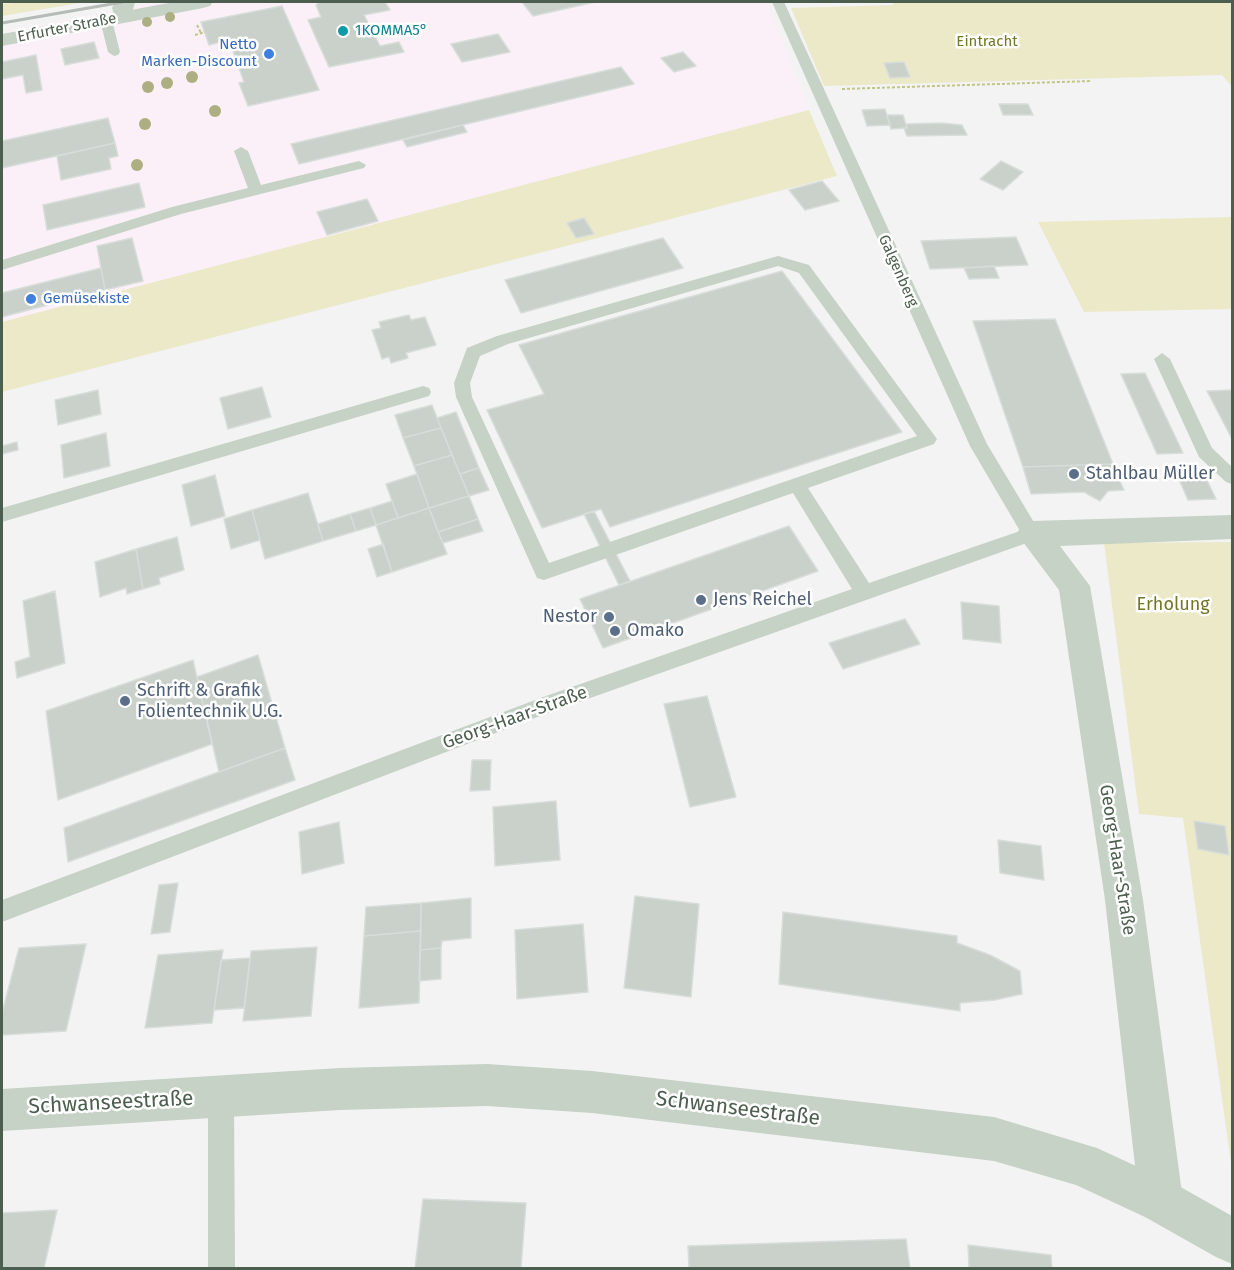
<!DOCTYPE html>
<meta charset="utf-8">
<style>
body{margin:0}
#map{position:relative;width:1234px;height:1270px;overflow:hidden;background:#f4f3f4;font-family:"Fira Sans",sans-serif}
canvas{display:block}
.frame{position:absolute;inset:0;border:3px solid #4c5e4d;pointer-events:none}
</style>
<div id="map">
<canvas width="1234" height="1270"></canvas>
<div class="frame"></div>
</div>
<script>
const c = document.querySelector('canvas').getContext('2d');
c.lineJoin = 'round';
function paint(path, color) {
  c.fillStyle = color;
  c.fill(path, 'evenodd');
}
function trace(path, color, width, dash) {
  c.strokeStyle = color;
  c.lineWidth = width;
  c.lineCap = dash ? 'butt' : 'round';
  c.setLineDash(dash || []);
  c.stroke(path);
}
function drawText(font, color, halo, rows, align = 'center') {
  c.font = font + ' "Fira Sans",sans-serif';
  c.lineWidth = 5;
  c.setLineDash([]);
  c.textBaseline = 'middle';
  c.strokeStyle = halo;
  c.fillStyle = color;
  for (const [text, x, y, turn = 0] of rows) {
    c.save();
    c.translate(x, y);
    c.rotate((+turn || 0) * Math.PI / 180);
    c.textAlign = isNaN(turn) ? turn : align;
    if (halo) c.strokeText(text, 0, 0);
    c.fillText(text, 0, 0);
    c.restore();
  }
}
paint(new Path2D(`
 M158,2H767L809,110L2,322V33Z`), '#fbf0f8');
paint(new Path2D(`
 M25,2H86L2,16V4Z
 M893,2H1232V87L1222,75L824,86L791,8L893,5Z
 M809,110L837,176L2,392V322Z
 M1232,217V309L1084,312L1038,222Z
 M1232,542V1171L1183,818L1139,814L1104,543Z`), '#ebe9c8');
const building = new Path2D(`
 M319,2H385L390,10L364,15L380,46L399,42L404,52L329,67L308,20L321,17L316,5Z
 M522,2H595L533,16Z
 M282,6L319,90L248,106L239,83L244,82L229,40L209,45L201,22Z
 M498,34L510,52L462,62L451,44Z
 M94,42L99,58L65,65L61,49Z
 M683,52L696,66L674,72L661,58Z
 M36,55L42,90L26,93L23,75L2,79V62Z
 M904,62L910,77L890,78L884,63Z
 M621,67L634,84L299,164L291,144Z
 M999,104H1028L1033,115H1003Z
 M885,109L890,125L867,126L862,110Z
 M887,115H903L907,128L891,129Z
 M108,118L115,143L2,168V141Z
 M941,123L962,125L967,135L907,136L904,128H907L906,124Z
 M463,125L467,132L407,147L403,140Z
 M115,143L118,156L109,158L111,169L61,180L57,156Z
 M1001,161L1023,172L1003,190L980,179Z
 M822,181L839,201L805,210L789,190Z
 M139,183L145,207L47,230L43,205Z
 M367,199L378,221L327,235L317,212Z
 M584,218L594,234L576,238L567,223Z
 M1016,237L1028,265L930,269L921,241Z
 M132,238L143,281L105,290L97,246Z
 M663,238L683,268L521,313L505,280Z
 M994,266L999,278L969,279L964,268Z
 M101,268L105,290L2,317V293Z
 M782,271L902,432L610,527L601,509L542,528L487,410L544,394L519,345Z
 M409,315L411,320L425,317L436,345L406,353L408,358L391,363L389,357L382,359L372,330L381,328L379,322Z
 M1055,319L1113,464L1023,467L973,321Z
 M1145,373L1183,453L1157,454L1121,374Z
 M262,387L271,417L228,429L220,398Z
 M98,390L101,414L58,425L55,400Z
 M1232,390V439L1207,391Z
 M432,405L441,428L403,438L395,415Z
 M456,412L479,468L460,474L437,418Z
 M441,428L452,455L414,466L403,438Z
 M106,433L110,466L64,478L61,445Z
 M17,442L18,450L2,454V446Z
 M452,455L469,496L429,508L414,466Z
 M1113,464L1126,471L1119,479L1124,490L1108,491L1100,501L1084,492L1031,494L1023,467Z
 M479,468L489,490L469,496L460,474Z
 M417,474L429,508L398,518L386,484Z
 M1204,474L1216,499L1188,500L1177,475Z
 M215,475L225,516L191,526L182,485Z
 M308,493L323,541L265,559L252,510Z
 M469,496L478,519L438,532L429,508Z
 M392,501L398,518L376,525L370,508Z
 M370,508L376,525L356,531L350,514Z
 M429,508L447,554L392,572L376,525Z
 M252,510L260,540L231,549L224,519Z
 M594,511L630,581L619,585L584,514Z
 M350,514L356,531L323,541L318,524Z
 M478,519L483,531L443,543L438,532Z
 M789,526L818,571L603,648L580,599Z
 M177,537L184,570L159,578L160,584L143,589L136,549Z
 M383,544L392,572L377,577L368,549Z
 M136,549L143,589L127,594L126,588L100,597L95,562Z
 M55,591L65,663L17,678L15,662L30,657L23,601Z
 M961,602L999,606L1001,643L963,639Z
 M905,619L920,644L843,669L829,643Z
 M258,655L285,748L219,772L197,677Z
 M193,660L212,744L58,800L46,711Z
 M707,696L736,797L690,807L664,704Z
 M285,748L295,780L68,862L64,828Z
 M472,760H491L490,790L470,791Z
 M556,801L560,860L495,866L493,807Z
 M1194,821L1225,826L1229,855L1198,849Z
 M339,822L344,863L302,874L299,832Z
 M998,840L1041,846L1044,880L1000,873Z
 M178,883L170,932L151,934L159,885Z
 M635,896L699,904L691,997L624,988Z
 M471,898V938L442,941L441,948L420,950L421,903Z
 M421,903V931L364,936L366,907Z
 M783,912L957,936V943L990,955L1020,971L1022,994L995,1000L960,1003V1011L779,984Z
 M583,924L588,992L517,999L515,930Z
 M421,931L419,1003L359,1008L364,936Z
 M86,944L66,1031L2,1035V1013L19,948Z
 M317,947L311,1016L243,1021L251,951Z
 M441,948V979L419,981L420,950Z
 M223,950L212,1023L145,1028L158,955Z
 M250,958L244,1008L214,1010L221,960Z
 M423,1199L526,1203L521,1268H415Z
 M57,1210L44,1268H2V1213Z
 M906,1239L910,1268H689L688,1246Z
 M968,1245L1051,1255L1052,1268H969Z`);
paint(building, '#cad1cb');
trace(building, '#d7ddd9', 1.5);
trace(new Path2D(`
 M197,25L201,33
 M195,35L205,32
 M842,89L1092,81`), '#c1c584', 2, [3, 2]);
paint(new Path2D(`
 M772,2H784L987,444L1041,534L1038,539L548,713L2,922V900L546,696L852,589L793,493L544,580L537,578L456,397L454,383L467,348L497,336L778,256L809,265L937,439L934,444L808,488L869,583L1020,531L970,446ZM778,266L799,273L917,436L549,563L472,397L470,383L480,356L508,344Z
 M106,16L112,20L120,52L118,55L114,56L108,52L100,20Z
 M241,147L248,151L261,185L359,161L366,165L364,168L181,214L2,270V260L172,207L248,188L234,151Z
 M1162,353L1170,359L1212,448L1232,467V484L1226,482L1199,457L1154,359Z
 M423,386L429,388L431,392L429,396L2,522V508Z
 M221,1084L230,1088L234,1097L235,1268H208V1097L212,1088Z`), '#c5d2c5');
paint(new Path2D(`
 M115,2H135L130,21H116L112,8Z
 M1232,515V539L1060,546L1090,586L1143,900L1183,1201L1177,1217L1161,1223L1145,1217L1139,1201L1105,900L1059,590L1017,534L1021,525L1032,521Z`), '#c5d2c5');
paint(new Path2D(`
 M174,2H213L210,6L203,8L2,46V34Z
 M487,1064L592,1071L994,1117L1097,1148L1177,1185L1232,1216V1264L1216,1257L1145,1217L1076,1185L994,1161L592,1113L487,1106L340,1110L2,1131V1089L340,1068Z`), '#c5d2c5');
trace(new Path2D(`
 M2,23L123,2`), '#b5bcb7', 3);
c.fillStyle = '#adaf82';
for (const [x, y, r] of [
 [170,17,5],
 [147,22,5],
 [192,77,6],
 [167,83,6],
 [148,87,6],
 [215,111,6],
 [145,124,6],
 [137,165,6]
]) {
  c.beginPath();
  c.arc(x, y, r, 0, 2 * Math.PI);
  c.fill();
}
for (const [x, y, r, color] of [
 [343,31,6,"#0f9aa8"],
 [269,54,6,"#3f7fe0"],
 [31,299,6,"#3f7fe0"],
 [1074,474,6,"#5c6f8a"],
 [701,600,6,"#5c6f8a"],
 [609,617,6,"#5c6f8a"],
 [615,631,6,"#5c6f8a"],
 [125,701,6,"#5c6f8a"]
]) {
  const dot = new Path2D();
  dot.arc(x, y, r, 0, 2 * Math.PI);
  c.fillStyle = color;
  c.fill(dot);
  trace(dot, '#fff', 2);
}
drawText('15px', '#4c5e4d', '#fff', [
 ["Erfurter Straße",67,28,-11],
 ["Galgenberg",898,271,66]
]);
drawText('15px', '#0d838f', '#fff', [
 ["1KOMMA5°",355,31]
], 'left');
drawText('15px', '#737824', '#fff', [
 ["Eintracht",987,42]
]);
drawText('15px', '#366cbe', '#fff', [
 ["Netto",257,45],
 ["Marken-Discount",257,62],
 ["Gemüsekiste",43,299,"left"]
], 'right');
drawText('18px', '#4e5e75', '#fff', [
 ["Stahlbau Müller",1086,474],
 ["Jens Reichel",713,600],
 ["Nestor",597,617,"right"],
 ["Omako",627,631],
 ["Schrift & Grafik",137,691],
 ["Folientechnik U.G.",137,712]
], 'left');
drawText('18px', '#737824', '#fff', [
 ["Erholung",1173,605]
]);
drawText('18px', '#4c5e4d', '#fff', [
 ["Georg-Haar-Straße",515,718,-20],
 ["Georg-Haar-Straße",1117,860,81]
]);
drawText('21px', '#4c5e4d', '#fff', [
 ["Schwanseestraße",111,1103,-3],
 ["Schwanseestraße",738,1109,7]
]);
</script>
